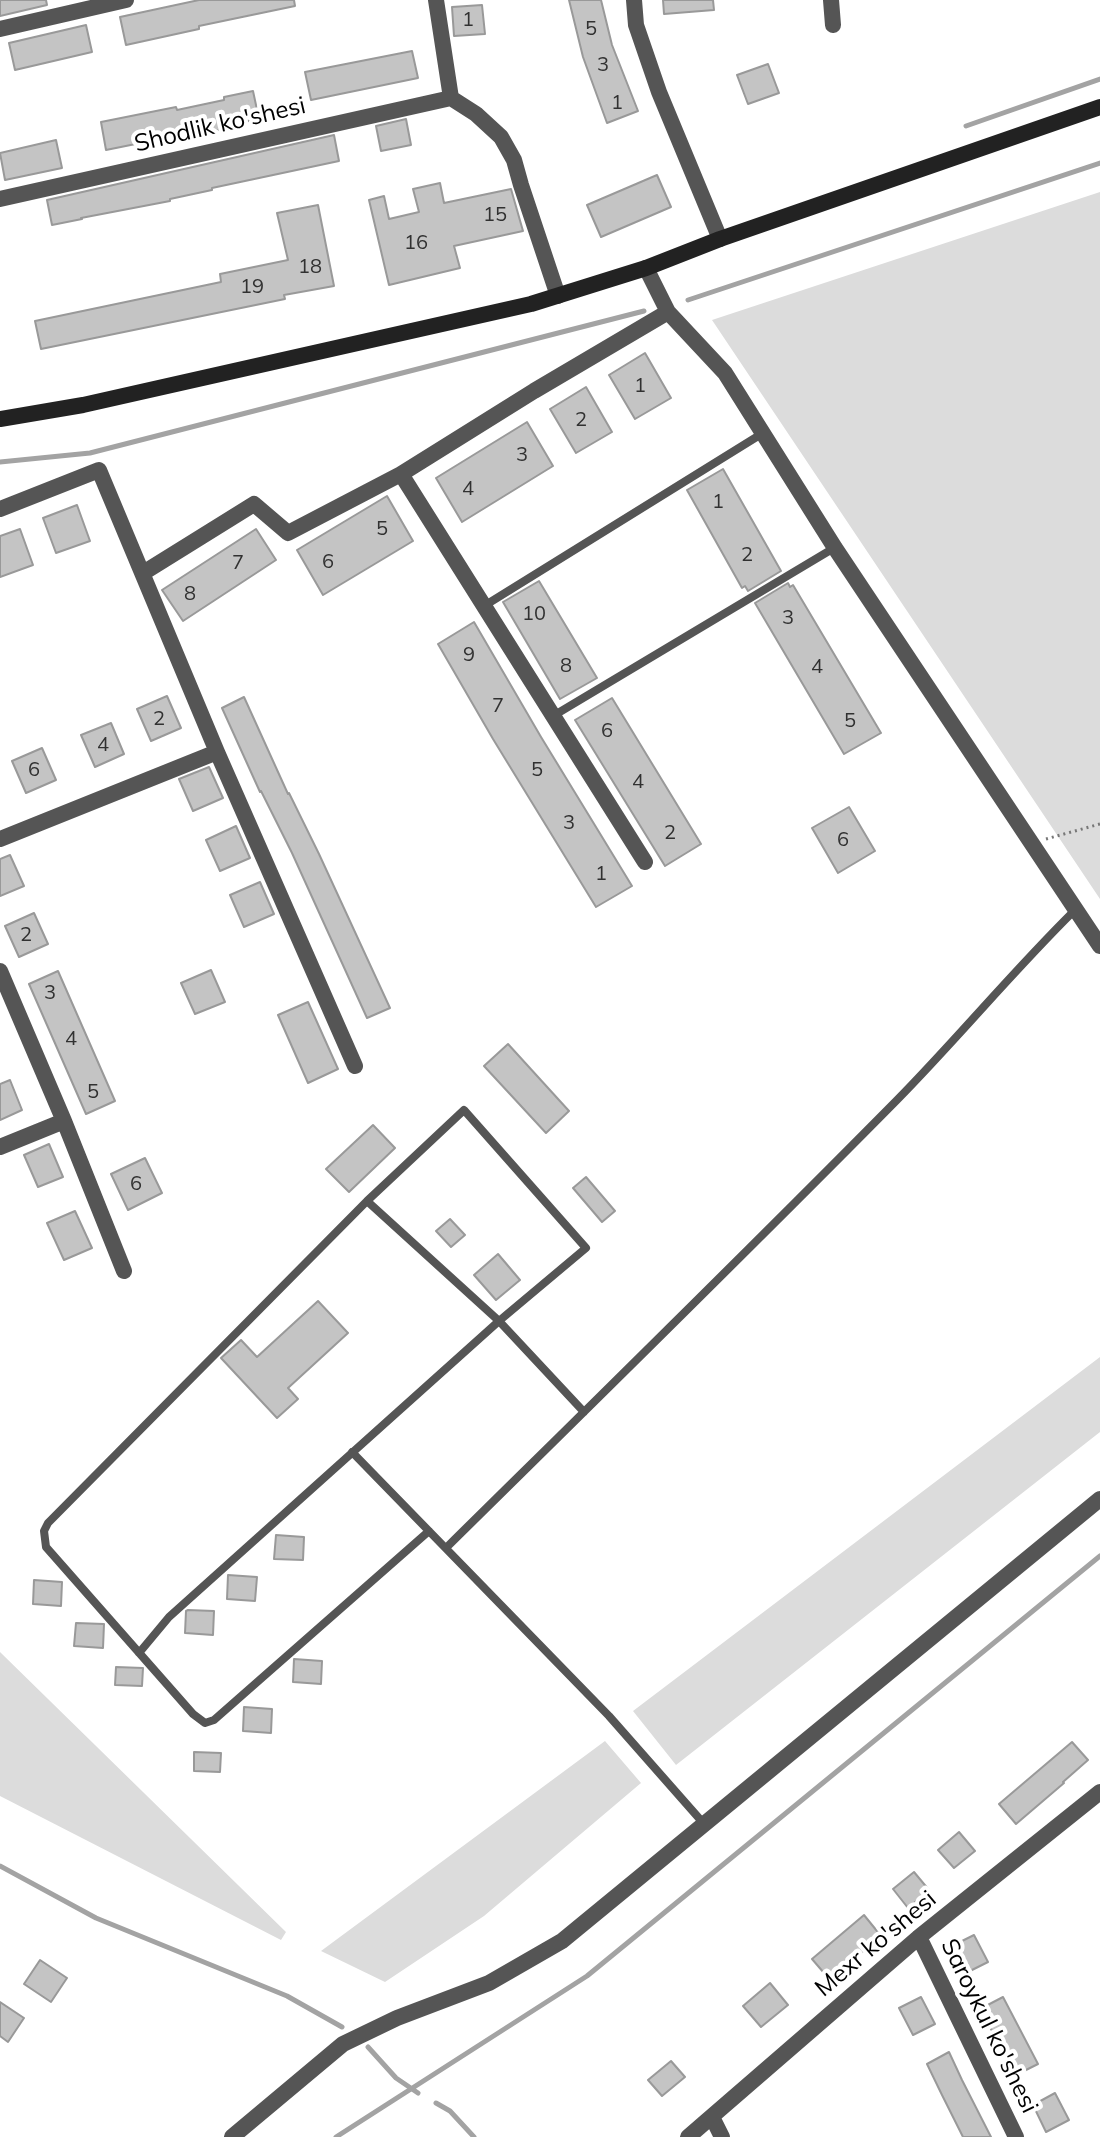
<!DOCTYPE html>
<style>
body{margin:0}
canvas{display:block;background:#fff}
</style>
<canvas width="1100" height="2137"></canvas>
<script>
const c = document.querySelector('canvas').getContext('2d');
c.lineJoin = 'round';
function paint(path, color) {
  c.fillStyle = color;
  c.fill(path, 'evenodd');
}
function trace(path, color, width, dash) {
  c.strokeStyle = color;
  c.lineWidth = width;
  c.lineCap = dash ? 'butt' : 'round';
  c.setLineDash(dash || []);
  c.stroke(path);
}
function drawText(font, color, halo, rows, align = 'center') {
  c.font = font + ' Mulish,sans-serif';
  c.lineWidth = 8;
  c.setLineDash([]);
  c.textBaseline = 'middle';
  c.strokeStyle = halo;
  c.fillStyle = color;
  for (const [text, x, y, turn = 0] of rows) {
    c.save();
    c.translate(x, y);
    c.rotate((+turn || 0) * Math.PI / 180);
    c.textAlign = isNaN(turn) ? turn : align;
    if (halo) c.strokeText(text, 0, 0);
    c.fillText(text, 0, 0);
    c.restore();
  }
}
paint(new Path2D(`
 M1100,192V899L712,320Z
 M1100,1357V1432L676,1765L633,1711Z
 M0,1652L286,1932L281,1940L0,1796Z
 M605,1741L641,1783L484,1916L385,1982L321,1951Z`), '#dcdcdc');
trace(new Path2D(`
 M966,126L1100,79
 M688,300L1100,163
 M0,462L90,453L644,311
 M0,1866L96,1918L287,1996L342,2027
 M368,2047L396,2078L418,2093
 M436,2103L450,2111L474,2137
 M336,2137L587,1976L1100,1556`), '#a3a3a3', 5);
const building = new Path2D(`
 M0,0H46L47,5L0,16Z
 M199,0H294L295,6L199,26V29L126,45L120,17Z
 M569,0H601L612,45L638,111L607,123L583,57Z
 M663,0H713L714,10L664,14Z
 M482,5L485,34L454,36L452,7Z
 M86,25L92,52L15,70L9,43Z
 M412,51L418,78L311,100L305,72Z
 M768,64L779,93L748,104L737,75Z
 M253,91L259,119L219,127L220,130L190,135V133L106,150L101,122L176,107L177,110L224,100V97Z
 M406,119L411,145L381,151L376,126Z
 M334,135L339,161L212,188V190L170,199V201L81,218L82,219L52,225L47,200Z
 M56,140L62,168L5,180L0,153Z
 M657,175L671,207L601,237L587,205Z
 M440,183L444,203L511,189L523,231L454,246L460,268L389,285L369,200L384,196L389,219L419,212L413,189Z
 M318,205L334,286L284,295L285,299L41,349L35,321L221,282L220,274L288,260L277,213Z
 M645,353L671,398L635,419L609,375Z
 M586,387L612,432L576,453L550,409Z
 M527,422L553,466L462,522L436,478Z
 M723,469L781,571L748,591L745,586L742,588L687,490Z
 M387,496L413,541L323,595L297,550Z
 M77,505L90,541L56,553L43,518Z
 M20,529L33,565L0,577V536Z
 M256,529L276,560L183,621L162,590Z
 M539,581L597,678L560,699L503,602Z
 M788,583L790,587L793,585L881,733L844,754L755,603Z
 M474,622L541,737L632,886L596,907L493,739L438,644Z
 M167,696L181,728L151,741L137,709Z
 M244,697L288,794L289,793L319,854L390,1008L367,1018L292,853L261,791L260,792L222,708Z
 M612,698L701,844L665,866L575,720Z
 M111,723L124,754L95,767L81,735Z
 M42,748L56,780L26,793L12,761Z
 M209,767L223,798L193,811L179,779Z
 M849,807L875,851L838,873L812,828Z
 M236,826L250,858L220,871L206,840Z
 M10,855L24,886L0,896V859Z
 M260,882L274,914L244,927L230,895Z
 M34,913L48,944L19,957L5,926Z
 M211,970L225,1002L195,1014L181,983Z
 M58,971L115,1101L86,1114L29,984Z
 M308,1002L338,1069L308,1083L278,1015Z
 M508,1044L569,1111L546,1133L484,1066Z
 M10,1080L22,1110L0,1120V1084Z
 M373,1125L395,1148L349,1192L326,1169Z
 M49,1144L63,1177L38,1187L24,1155Z
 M145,1158L162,1193L128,1210L111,1174Z
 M586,1177L615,1211L602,1222L573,1188Z
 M75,1211L92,1248L64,1260L47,1223Z
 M450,1219L465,1235L451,1247L436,1231Z
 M498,1254L520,1280L496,1300L474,1275Z
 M318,1301L348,1333L288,1388L298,1399L277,1418L221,1358L241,1340L257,1357Z
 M276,1535L304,1537L303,1560L274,1559Z
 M228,1575L257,1577L255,1601L227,1599Z
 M34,1580L62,1582L61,1606L33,1604Z
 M188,1610L214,1611L213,1635L185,1633L186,1611Z
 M76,1623L104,1624L103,1648L74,1646Z
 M294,1659L322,1661L321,1684L293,1682Z
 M116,1667L143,1668L142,1686L115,1685Z
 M244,1707L272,1709L271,1733L243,1731Z
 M1072,1742L1088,1760L1063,1782L1064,1783L1016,1824L999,1804Z
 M194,1752L221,1753L220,1772L194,1771Z
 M959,1832L975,1851L954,1868L938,1850Z
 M914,1872L929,1890L908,1908L893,1889Z
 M864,1915L881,1936L830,1980L812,1959Z
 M974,1935L988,1962L966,1973L952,1946Z
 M40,1960L67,1978L51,2002L24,1984Z
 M770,1983L788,2005L761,2027L743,2006Z
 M921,1997L935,2024L913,2035L899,2008Z
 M1003,1997L1038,2064L1016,2075L980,2009Z
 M0,2002L24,2018L8,2042L0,2036Z
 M949,2052L962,2080L991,2137H963L942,2095L927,2064Z
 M671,2061L685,2077L662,2096L648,2080Z
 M1055,2093L1069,2120L1046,2132L1033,2105Z`);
paint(building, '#c4c4c4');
trace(building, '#999', 2);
trace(new Path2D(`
 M1046,839L1100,824`), '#777', 3, [2, 4]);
trace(new Path2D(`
 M484,606L763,433
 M553,716L834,548
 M464,1110L586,1248L499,1321L367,1201Z
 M367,1201L48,1523L44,1531L46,1547L193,1714L205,1723L214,1720L429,1531
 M352,1452L609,1716L705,1825
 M446,1548C597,1399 748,1251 897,1100C958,1038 1013,971 1075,910
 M139,1653L169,1617L499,1321L584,1412`), '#555', 8);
trace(new Path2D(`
 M436,0L451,98L476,114L501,137L514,160L521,185L558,296
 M634,0L636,25L659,92L720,239
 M831,0L833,25
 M0,29L126,0
 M0,199L451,98
 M646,268L668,312L725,373L835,548L1100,946
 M401,474L645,862
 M0,509L99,470L217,752L355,1066
 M143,573L254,504L288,533L401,474L534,391L668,312
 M0,839L217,752
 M0,971L64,1121L124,1271
 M0,1147L64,1121
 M919,1937L1016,2137
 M712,2117L722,2137
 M232,2137L343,2044L397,2018L489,1983L562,1941L1100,1499
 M688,2137L919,1937L1100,1792`), '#555', 16);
trace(new Path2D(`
 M0,419L83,405L531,304L646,268L720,239L1100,107`), '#222', 16);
drawText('20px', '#313131', null, [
 ["1",468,20],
 ["5",591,29],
 ["3",603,65],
 ["1",617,103],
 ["15",495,215],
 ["16",416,243],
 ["18",310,267],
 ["19",252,287],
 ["1",640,386],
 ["2",581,420],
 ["3",522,455],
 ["4",468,489],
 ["1",718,502],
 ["5",382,529],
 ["2",747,555],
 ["6",328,562],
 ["7",238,563],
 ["8",190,594],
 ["10",534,614],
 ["3",788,618],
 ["9",469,655],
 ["8",566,666],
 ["4",817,667],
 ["7",498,706],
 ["2",159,719],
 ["5",850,721],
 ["6",607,731],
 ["4",103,745],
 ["6",34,770],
 ["5",537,770],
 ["4",638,782],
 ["3",569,823],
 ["2",670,833],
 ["6",843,840],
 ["1",601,874],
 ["2",26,935],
 ["3",50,993],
 ["4",71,1039],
 ["5",93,1092],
 ["6",136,1184]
]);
drawText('24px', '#000', '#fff', [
 ["Shodlik ko'shesi",220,125,-13],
 ["Mexr ko'shesi",876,1944,-40],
 ["Saroykul ko'shesi",989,2026,64]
]);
</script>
